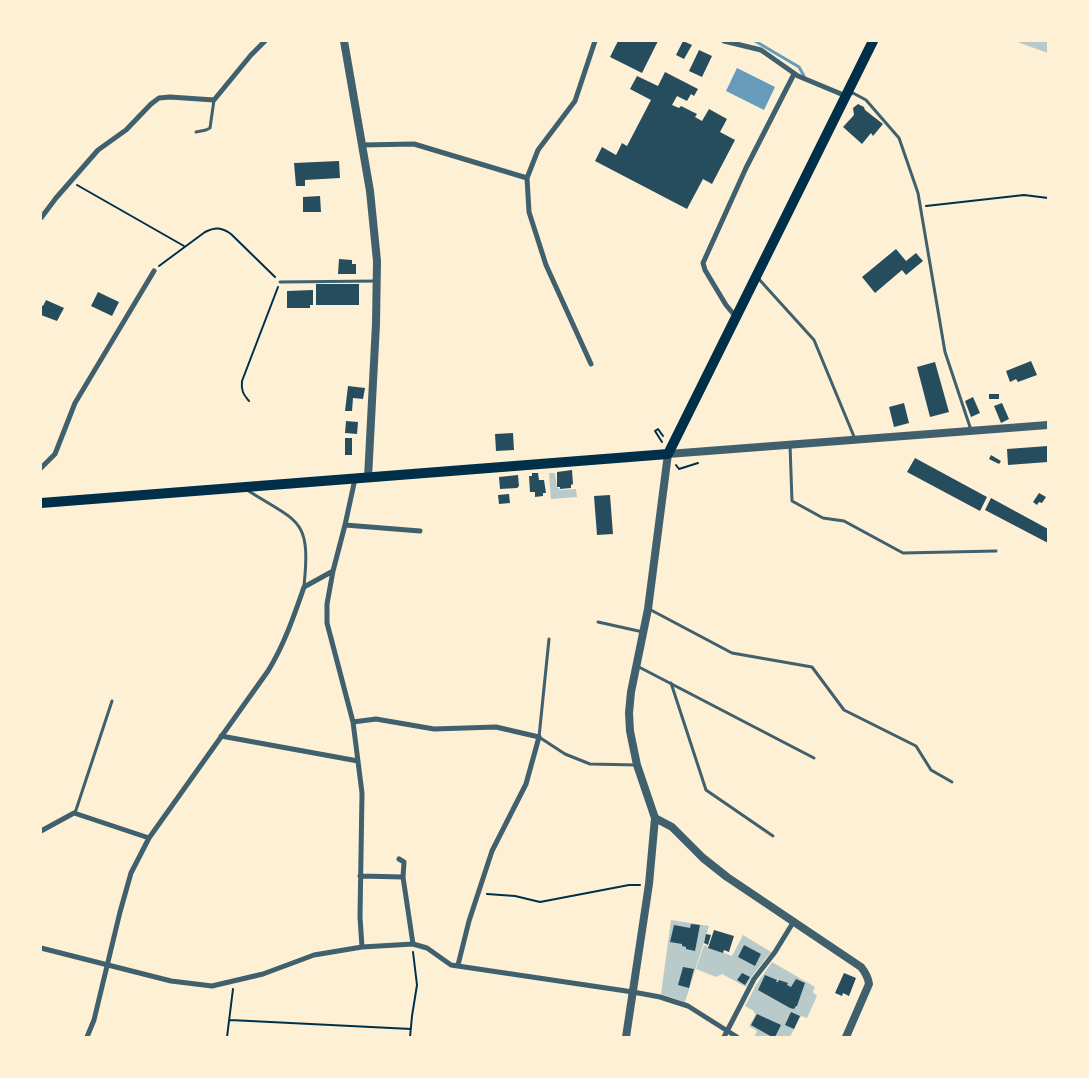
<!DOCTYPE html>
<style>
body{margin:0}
#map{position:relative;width:1089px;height:1078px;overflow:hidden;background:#fdf0d5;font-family:"Alegreya Sans",sans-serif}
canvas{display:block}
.frame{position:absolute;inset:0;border:42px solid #fdf0d5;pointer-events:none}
</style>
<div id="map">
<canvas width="1089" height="1078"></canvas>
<div class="frame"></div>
</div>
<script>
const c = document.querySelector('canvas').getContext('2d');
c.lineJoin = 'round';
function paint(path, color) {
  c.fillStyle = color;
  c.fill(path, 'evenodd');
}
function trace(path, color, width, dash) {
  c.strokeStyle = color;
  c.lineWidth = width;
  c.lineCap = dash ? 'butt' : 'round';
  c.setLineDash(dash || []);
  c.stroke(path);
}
paint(new Path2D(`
 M1016,41H1048V53L1020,43Z
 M549,473H555L557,488H559L560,490L576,489L577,497L551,499Z
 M671,920L709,926L685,1002L661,994Z
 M743,935L771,952L752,976L746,987L722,974L716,977L696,969L704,945L732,956Z
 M772,962L815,987L813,992L817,996L807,1018L801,1016L790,1037H754L757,1031L749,1026L756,1014L754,1013V1011L745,1006L756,985Z`), '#b9caca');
paint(new Path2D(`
 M737,68L775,87L764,110L726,91Z`), '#669bbc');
trace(new Path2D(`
 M755,41L799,67L804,76`), '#669bbc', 3);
paint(new Path2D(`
 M618,41H658L642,73L610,57Z
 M683,41L692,45L684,59L676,55Z
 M699,50L712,56L702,77L689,71Z
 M665,72L698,89L694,96L691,94L687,101L677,96L672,105L679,108L681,106L697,114L695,117L702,121L709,109L727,119L720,132L735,140L712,184L703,179L687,209L595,161L602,147L616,155L622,143L627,146L651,100L630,89L637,76L658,86Z
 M858,104L864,107L865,110L883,124L873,136L871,133L862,144L843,127L854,115L853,108Z
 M339,161L340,178L305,180V186H296L294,163Z
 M320,196L321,212H303V197Z
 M896,249L906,261L916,253L923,261L906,275L902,270L875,293L862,277Z
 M339,259L352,260V264H356V274H338Z
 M316,284H359V305H316Z
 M313,290V305H310V308H287V291Z
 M98,292L119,302L112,316L91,306Z
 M46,300L64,308L57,321L41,315V305L43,306Z
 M1031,361L1037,375L1018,382L1016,379L1010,382L1006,371Z
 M935,362L949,412L930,417L917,367Z
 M348,386L365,388L363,399L353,398L352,411H345Z
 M989,394H999V399H989Z
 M973,397L980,413L971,417L965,401Z
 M904,403L909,423L894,427L889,407Z
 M1002,403L1009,419L1001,423L994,406Z
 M346,421L358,422L357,434L345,433Z
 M513,433L514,450L496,451L495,434Z
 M345,438H352V455H345Z
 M1048,446V462L1008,465L1007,449Z
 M991,455L1001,461L999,464L989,459Z
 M915,458L987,497L980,511L907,472Z
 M572,470L573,484L571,485V488L560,489V487H557V472Z
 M532,473H538L539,480H544L546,493H543V496L535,497V492H530L529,476H532Z
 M518,475L519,486L517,488L500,489L499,477Z
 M1039,493L1046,497L1042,503L1039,502L1037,505L1033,502Z
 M509,494L510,503L499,504L498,495Z
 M610,495L613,534L597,535L594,496Z
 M991,498L1048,529V543L985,510Z
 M691,924L700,925L695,951L686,949V947L682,946V944L670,942L674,925L690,928Z
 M714,930L734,936L729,952L724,950L723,953L708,948Z
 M706,934L711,935L708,945L704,943Z
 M744,945L761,954L755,966L738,957Z
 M683,967L694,969L689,988L678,985Z
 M742,973L750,977L745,985L737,980Z
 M844,973L856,978L849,996L843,993L842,996L835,993Z
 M765,975L777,980L776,982H778L779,980L788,983L787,985L791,987L796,979L805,983L797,1006H796L794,1009L790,1008L758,990Z
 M791,1012L800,1016L794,1029L785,1025Z
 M757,1014L781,1025L775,1037H772L751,1025Z`), '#264d5e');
trace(new Path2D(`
 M77,185L184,246
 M926,206L1024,195L1048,198
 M159,266L205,232C215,227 221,227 231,234L275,277
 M249,401C243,394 241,390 242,381L278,287
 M662,442L655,431L658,429L663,436
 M676,465L679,469L698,463
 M487,894L515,896L540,902L629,885H640
 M230,1020L411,1029
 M227,1037L233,989
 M410,1037L412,1016L417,985L413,952`), '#003049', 2);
trace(new Path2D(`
 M849,95L853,93L866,100L899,138L918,193L945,352L971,430
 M196,132L206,130L210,128L214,100
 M757,277L814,340L855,439
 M280,282L377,281
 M790,445L792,501L823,518L844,521L903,553L996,551
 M247,490C299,523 311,518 304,586
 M649,609L732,653L812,667L844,710L916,746L931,770L952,782
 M598,622L643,632
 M549,639L539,737L565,754L590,764L637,765
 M637,666L814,758
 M671,683L706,790L773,836
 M75,813L112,701`), '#3f606c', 3);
trace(new Path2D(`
 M724,41L761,50L798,76L846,96
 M362,145L414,144L527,178
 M41,218L56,198L98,150L126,130L151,104L159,98L170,97L214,100L251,55L265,41
 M736,317L726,305L705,270L703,263L746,168L794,74
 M591,364L546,265L529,212L527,178L538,150L575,101L595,41
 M41,468L55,454L75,403L154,271
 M355,479L345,525L333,571L327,604V623L353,722L362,793L360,917L362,947
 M345,525L420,531
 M353,722L376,719L434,729L496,727L539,737L526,784L492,851L469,921L458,965
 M221,736L358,761
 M41,831L74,813L149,838
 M399,859L404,862L403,877L413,944
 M360,876L403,877
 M41,948L171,981L212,986L263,974L314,955L362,947L413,944L427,948L451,965L633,992L660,997L688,1006L737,1037
 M87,1037L94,1020L120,912L131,873L149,838L268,671C284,645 294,616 304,587L333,571
 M724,1037L754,979L775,952L794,921`), '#3f606c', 5);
trace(new Path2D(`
 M344,41L370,191L377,261L376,324L368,478
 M655,818L672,827L703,858L727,877L861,967C866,973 868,977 869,984L846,1037
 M626,1037L649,884L655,818L637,765L630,731L629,713L631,692L648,609L668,454L1048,425`), '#3f606c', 8);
trace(new Path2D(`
 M41,503L668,454L873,41`), '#003049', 10);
</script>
